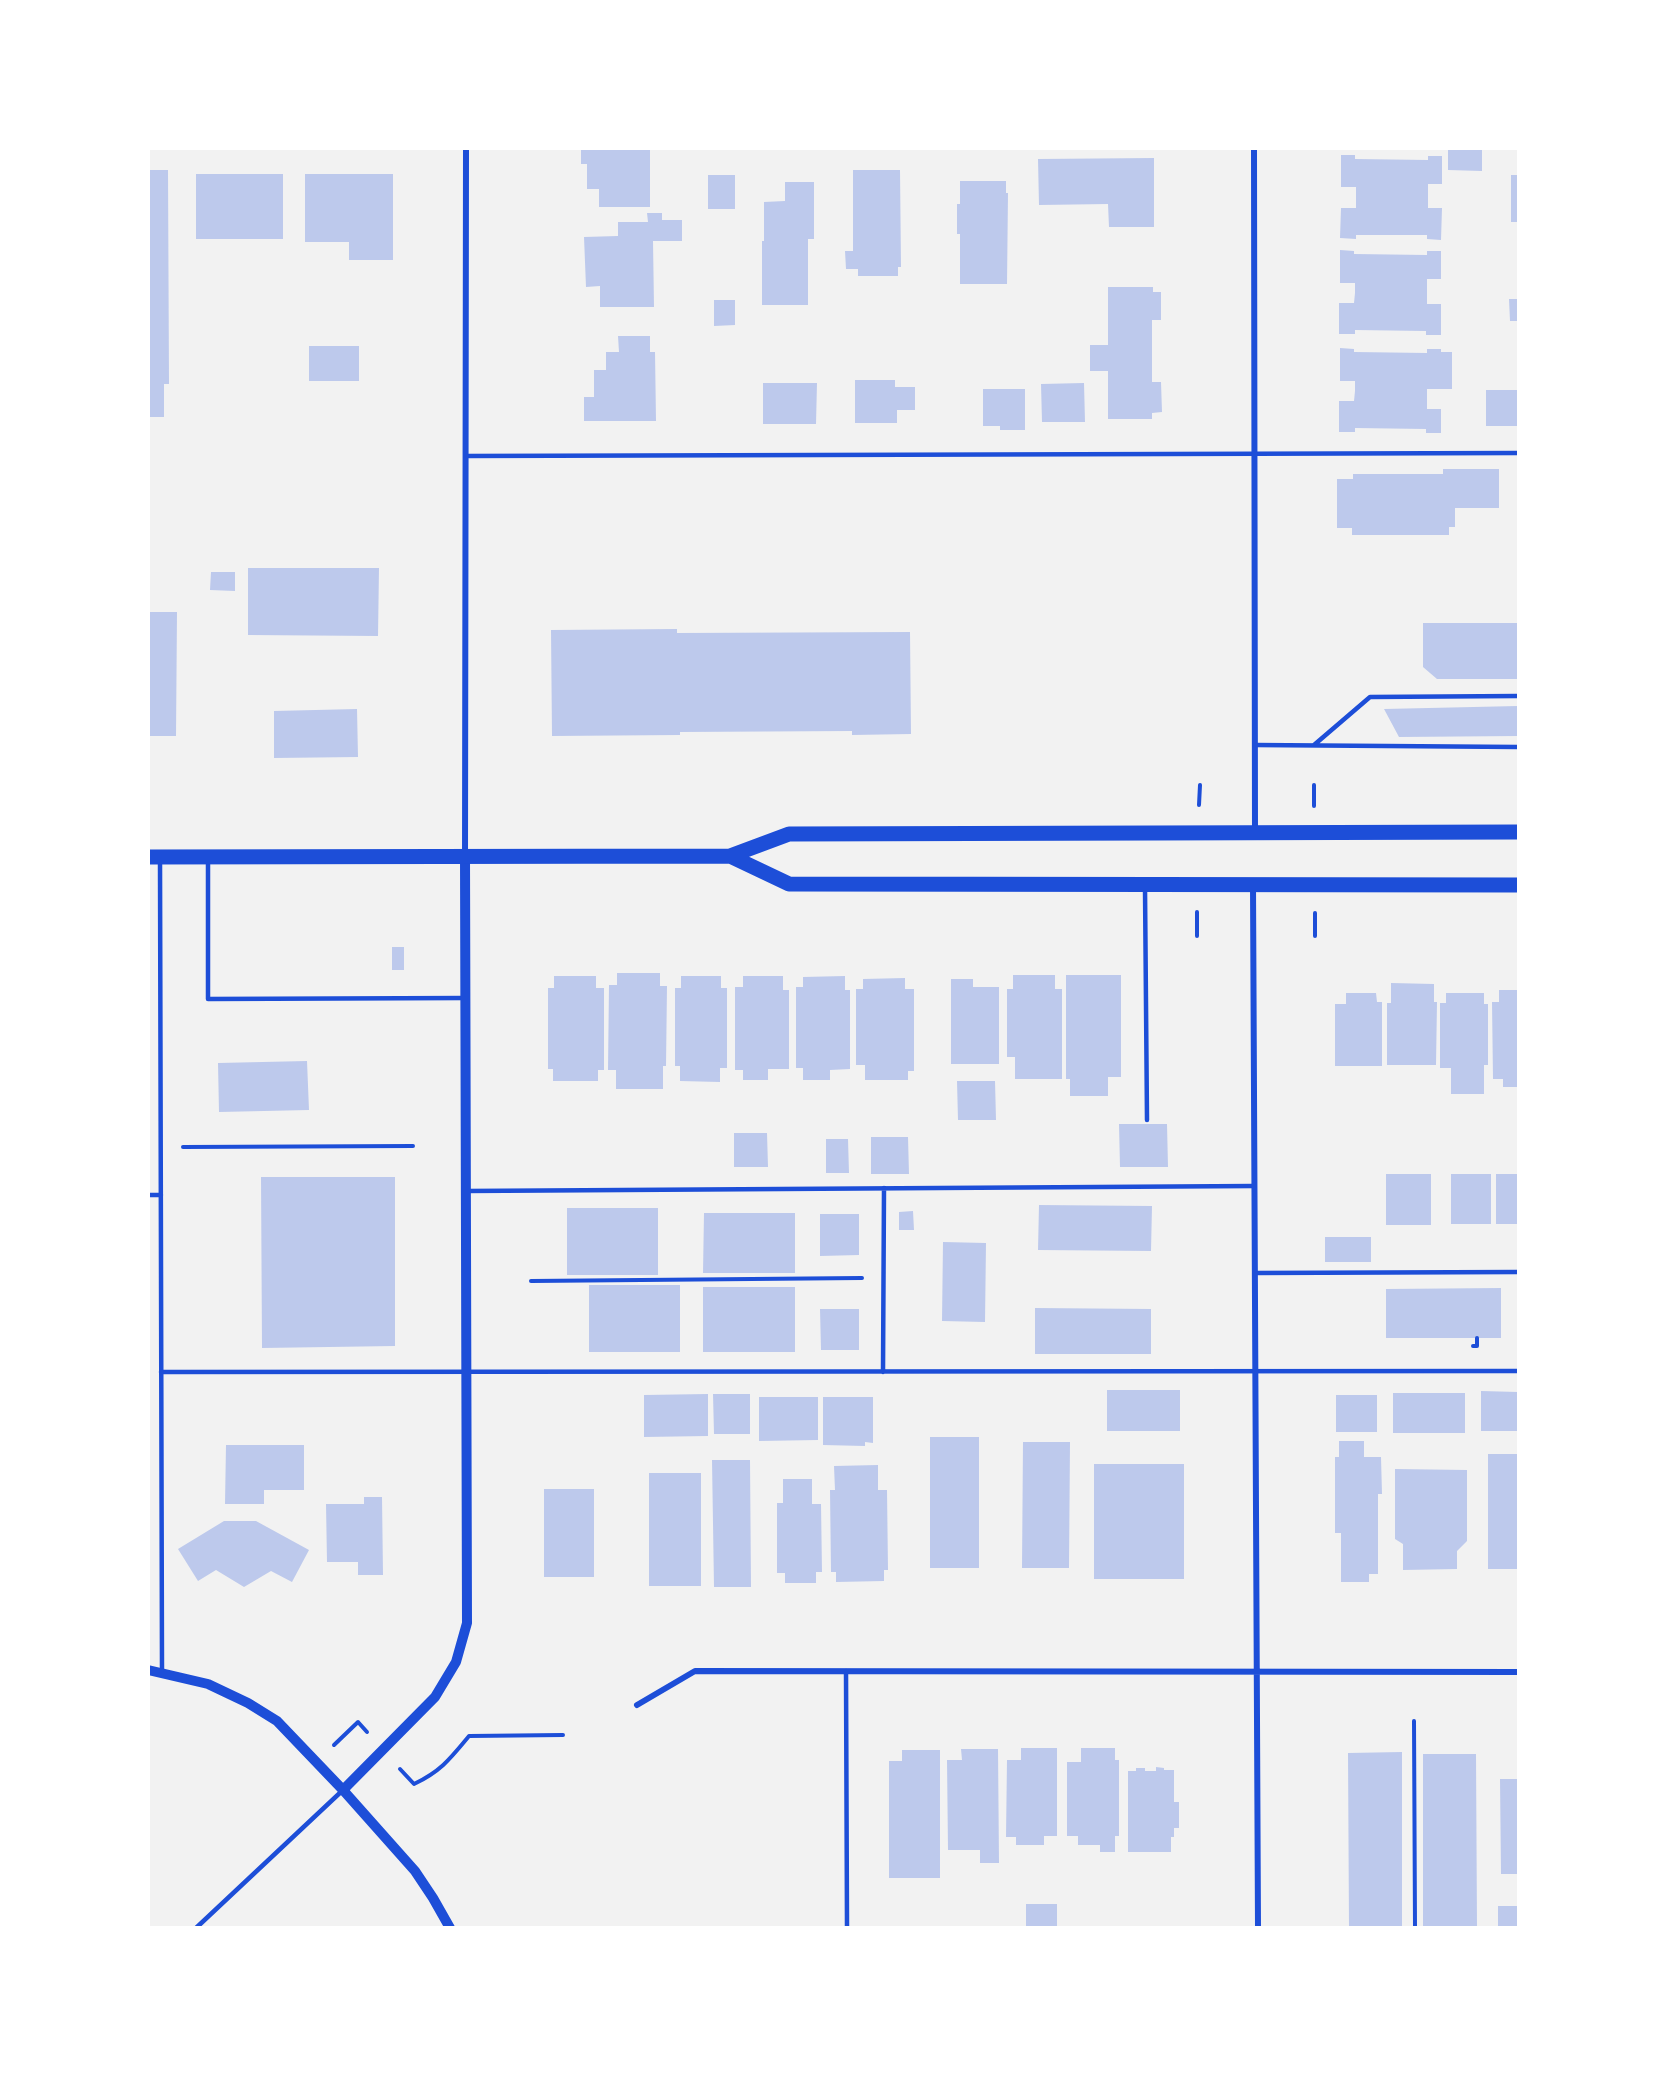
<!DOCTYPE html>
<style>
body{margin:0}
#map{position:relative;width:1667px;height:2076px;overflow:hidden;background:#f2f2f2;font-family:"Sofia Sans Condensed",sans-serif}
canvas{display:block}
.frame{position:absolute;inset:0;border:150px solid #fff;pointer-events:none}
</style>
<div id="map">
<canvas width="1667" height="2076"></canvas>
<div class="frame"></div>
</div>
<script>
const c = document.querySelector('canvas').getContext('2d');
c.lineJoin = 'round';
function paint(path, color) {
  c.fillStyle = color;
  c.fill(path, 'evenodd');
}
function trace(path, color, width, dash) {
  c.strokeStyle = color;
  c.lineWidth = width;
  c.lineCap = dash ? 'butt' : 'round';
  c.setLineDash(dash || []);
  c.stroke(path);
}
paint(new Path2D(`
 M581,148H650V207H599V189H587V164H581Z
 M1448,148H1482V171L1448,170Z
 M1341,155H1355V159L1428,160V156H1442V184H1428V208H1442L1441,240L1427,239V235H1356V239L1340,238L1341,208H1356V187H1341Z
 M1154,158V227H1109L1108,204L1039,205L1038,159Z
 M148,170H168L169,384H164V417H148Z
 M853,170H900L901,267H898V276H858V269H846L845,251H853Z
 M196,174H283V239H196Z
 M305,174H393V260H349V242H305Z
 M708,175H735V209H708Z
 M1511,175H1518V222H1511Z
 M960,181H1006V193H1008L1007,284H960V234H957V204H960Z
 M785,182H814V239H808V305H762V241H764V202L785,201Z
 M647,213H662V220H682V241H653L654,307H600V286L586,287L584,237L618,236V222H648Z
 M1340,250L1354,251V254L1427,255V251H1441V279H1427V304H1441V335H1426V331L1355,330V334H1339V303H1354L1355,293V283H1340Z
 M1108,287H1153V292H1161V320H1152V382H1161L1162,412L1152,413V419H1108V371H1090V345H1108Z
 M1509,299H1518V321H1510Z
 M714,300H735V325L714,326Z
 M618,336H650V352H655L656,421H584V397H594V370H606V352H619Z
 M309,346H359V381H309Z
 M1340,348L1354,349V352L1427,353V349H1441V352H1452V389H1427V409H1441V433H1426V429L1355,428V432H1339V401H1354L1355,391V381H1340Z
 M855,380H895V387H915V410H897V423H855Z
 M763,383H817L816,424H763Z
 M1084,383L1085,422H1042L1041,384Z
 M983,389H1025V430H1000V426H983Z
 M1486,390H1518V426H1486Z
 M1443,469H1499V508H1455V527H1449V535H1352V528H1337V479H1353V474H1443Z
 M248,568H379L378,636L248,635Z
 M211,572H235V591L210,590Z
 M148,612H177L176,736H148Z
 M1423,623H1518V679H1437L1423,667Z
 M677,629V633L910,632L911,734L852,735V731L680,732V735L552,736L551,630Z
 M1518,706V736L1399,737L1384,709Z
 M357,709L358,757L274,758V711Z
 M392,947H404V970H392Z
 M617,973H660V986H667L666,1066H663V1089H616V1070H608L609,985H617Z
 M1013,975H1055V989H1062V1079H1015V1057H1007V989H1013Z
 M1066,975H1121V1077H1108V1096H1070V1079H1066Z
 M554,976H596V988H604V1070H598V1081H553V1069H548V988H554Z
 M681,976H721V988H727V1068H720V1082L680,1081V1066H675V988H681Z
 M743,976H783V990H789V1069H768V1080H743V1070H735V987H743Z
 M845,976V990H850V1069L830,1070V1080H803V1068H796V987H803V977Z
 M905,978V989H914V1071H908V1080H865V1065H856V989H863V979Z
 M951,979H973V987H999V1064H951Z
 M1391,983L1434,984V1002H1437L1436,1065H1387V1003H1391Z
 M1499,990H1518V1087H1503V1079H1493L1492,1002H1499Z
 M1346,993H1376L1377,1002H1382V1066H1335V1004H1346Z
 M1446,993H1484V1004H1488V1065H1484V1094H1451V1068H1440V1003H1446Z
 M307,1061L309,1110L219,1112L218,1063Z
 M957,1081H995L996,1120H958Z
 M1119,1124H1167L1168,1167H1120Z
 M734,1133H767L768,1167H734Z
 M871,1137H908L909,1174H871Z
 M826,1139H848L849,1173H826Z
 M1386,1174H1431V1225H1386Z
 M1451,1174H1491V1224H1451Z
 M1496,1174H1518V1224H1496Z
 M261,1177H395V1346L262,1348Z
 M1039,1205L1152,1206L1151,1251L1038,1250Z
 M567,1208H658V1275H567Z
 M913,1211L914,1230H899V1212Z
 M704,1213H795V1273H703Z
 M820,1214H859V1255L820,1256Z
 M1325,1237H1371V1262H1325Z
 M943,1242L986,1243L985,1322L942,1321Z
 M589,1285H680V1352H589Z
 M703,1287H795V1352H703Z
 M1501,1288V1338H1386V1289Z
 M1035,1308L1151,1309V1354H1035Z
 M820,1309H859V1350H821Z
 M1107,1390H1180V1431H1107Z
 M1481,1391L1518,1392V1431H1481Z
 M1393,1393H1465V1433H1393Z
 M708,1394V1436L644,1437V1395Z
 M713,1394H750V1434H714Z
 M1336,1395H1377V1432H1336Z
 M759,1397H818V1440L759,1441Z
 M823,1397H873V1443L865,1442V1446L823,1445Z
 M930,1437H979V1568H930Z
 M1339,1441H1364V1457H1381L1382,1494H1378V1574H1369V1582H1341V1533H1335V1457H1339Z
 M1023,1442H1070L1069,1568H1022Z
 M226,1445H304V1490H264V1504H225Z
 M1488,1454H1518V1569H1488Z
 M712,1460H750L751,1587H714Z
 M1094,1464H1184V1579H1094Z
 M878,1465V1490H887L888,1570H884V1581L836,1582V1572H831L830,1490H835L834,1466Z
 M1395,1469L1467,1470V1541L1457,1551V1569L1403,1570V1544L1395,1539Z
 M649,1473H701V1586H649Z
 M783,1479H812V1504H821L822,1572H816V1583H785V1573H777V1503H783Z
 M544,1489H594V1577H544Z
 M364,1497H382L383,1575H358V1562H327L326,1504H364Z
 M224,1521H256L309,1550L292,1582L271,1571L244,1587L216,1570L198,1581L178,1549Z
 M1021,1748H1057V1836H1044V1845H1016V1837H1006L1007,1760H1021Z
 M1081,1748H1115V1760H1119V1836H1115V1852H1100V1845H1078V1836H1067V1762H1081Z
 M961,1749H998L999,1863H980V1850H948L947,1760H962Z
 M902,1750H940V1878H889V1761H902Z
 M1402,1752V1928H1349L1348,1753Z
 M1423,1754H1476L1477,1928H1423Z
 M1156,1767L1164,1768V1770H1174V1802H1179V1828H1174V1837H1171V1852H1128V1771H1136V1768H1145V1771H1156Z
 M1500,1779H1518V1874H1501Z
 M1026,1904H1057V1928H1026Z
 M1498,1906H1518V1928H1498Z`), '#bdc9ec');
trace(new Path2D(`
 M1314,785V806
 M1199,805L1200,785
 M1315,913V936
 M1197,936V912
 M183,1147L413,1146
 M531,1281L862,1278
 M1473,1346H1477V1338
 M1414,1721L1415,1928
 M334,1745L358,1722L367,1732
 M400,1769L414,1784C441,1771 450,1759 469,1736L563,1735`), '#1d4ed8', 4);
trace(new Path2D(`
 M466,456L1518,453
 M1255,745L1518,747
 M1314,745L1370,697L1518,696
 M208,859V999L465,998
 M160,860L162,1673
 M1145,888L1147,1120
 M466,1191L1254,1186
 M148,1195H161
 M1255,1273L1518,1272
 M161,1372L1518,1371
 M883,1372L884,1188
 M846,1671L847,1928
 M196,1928L343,1790`), '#1d4ed8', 4.5);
trace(new Path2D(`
 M1254,148L1255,831
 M465,856L466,148
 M1253,885L1258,1928
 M637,1705L695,1671L1518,1672`), '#1d4ed8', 6);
trace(new Path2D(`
 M148,1670L208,1684L248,1703L277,1721L343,1790L415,1871L433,1898L450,1928
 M343,1790L435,1697L456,1662L467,1623L465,856`), '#1d4ed8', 10);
trace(new Path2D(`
 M730,856L789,884L1518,885
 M148,857L730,856L789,834L1518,832`), '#1d4ed8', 15);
</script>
